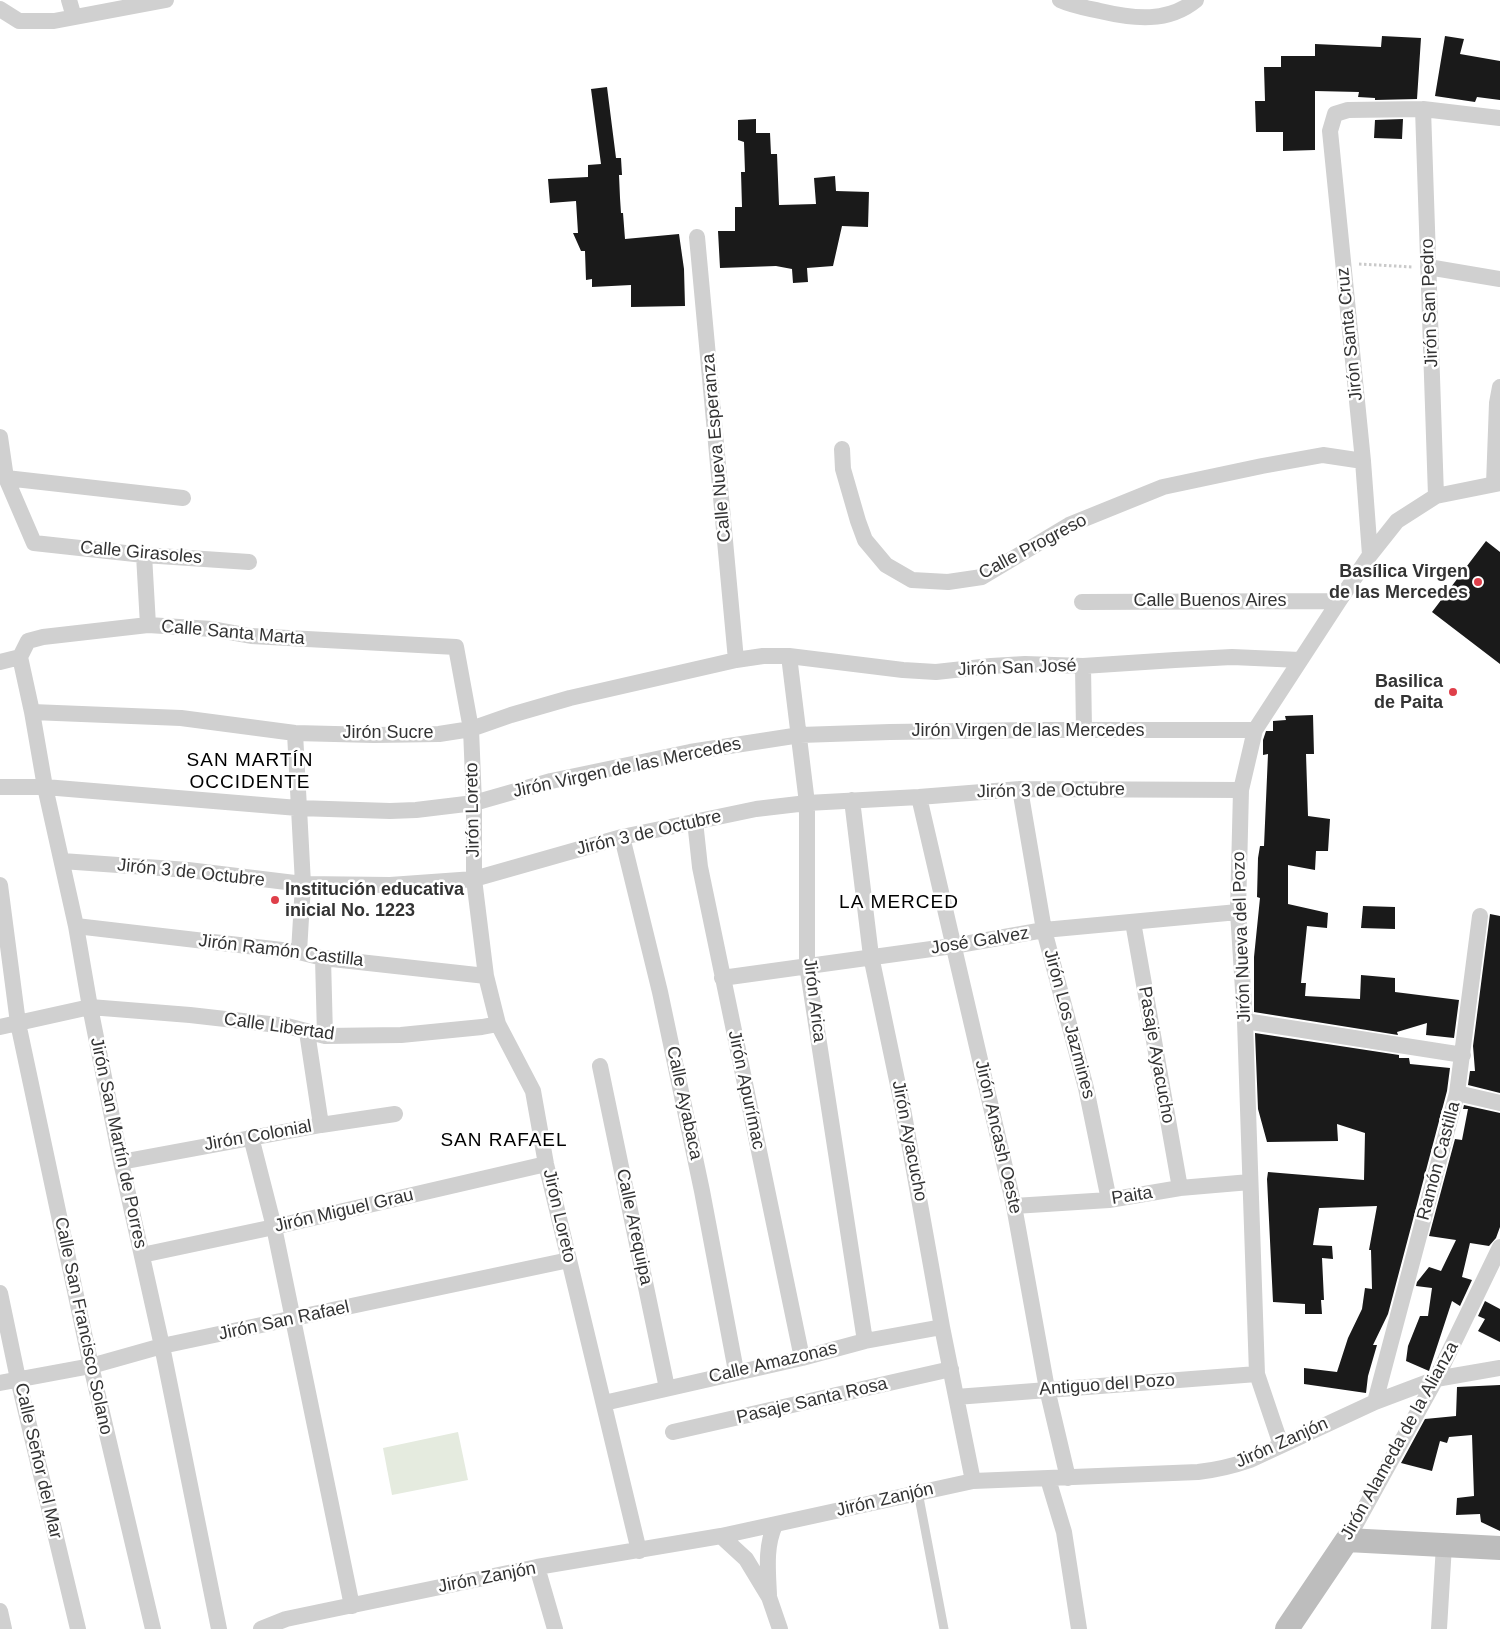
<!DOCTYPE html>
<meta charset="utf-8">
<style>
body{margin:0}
canvas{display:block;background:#fff}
</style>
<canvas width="1500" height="1629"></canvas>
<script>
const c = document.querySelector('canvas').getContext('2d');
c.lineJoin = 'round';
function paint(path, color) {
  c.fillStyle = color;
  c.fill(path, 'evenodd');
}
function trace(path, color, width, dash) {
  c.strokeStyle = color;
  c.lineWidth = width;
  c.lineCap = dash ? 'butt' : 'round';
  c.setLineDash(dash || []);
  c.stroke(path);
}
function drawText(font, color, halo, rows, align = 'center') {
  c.font = font + ' Arial,sans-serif';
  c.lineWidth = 5;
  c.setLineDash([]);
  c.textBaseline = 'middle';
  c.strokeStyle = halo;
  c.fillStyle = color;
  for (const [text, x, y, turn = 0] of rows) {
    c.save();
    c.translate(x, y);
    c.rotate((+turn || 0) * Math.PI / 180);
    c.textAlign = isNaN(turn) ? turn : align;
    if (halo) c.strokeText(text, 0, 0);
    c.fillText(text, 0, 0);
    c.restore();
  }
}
paint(new Path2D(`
 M458,1432L468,1480L392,1495L383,1448Z`), '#e5ebdf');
paint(new Path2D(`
 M1382,36L1421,38L1417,99L1375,100V98L1358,97L1359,92L1315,91V150L1283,151V132H1256L1255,101H1265L1264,67H1281V56H1315V44L1381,47Z
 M1445,36L1464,39L1460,54L1500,61V100L1477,97L1475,102L1435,96Z
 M607,87L616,158H621L622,175H619L620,198L621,213H623L625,239L679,234L684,269L685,306L631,307V285L592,287V279L586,280L585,251H581L573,233H578L576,201L550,203L548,179L588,177V165L601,164L591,89Z
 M756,119V133H770L771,154H777L779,205L816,204L814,178L835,176L836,191L869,192L868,227L842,226L833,266L807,268L808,282L793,283L792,269L776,266L720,268L718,231H735V207H742L741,172H745L744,142L738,140V120Z
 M1403,119L1402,139L1374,138L1375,120Z
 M1486,541L1500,552V664L1432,612Z
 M1313,715L1314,754H1306L1308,816L1330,819L1328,851H1316L1315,870L1288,865V904L1328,913L1327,928L1307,926L1301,983H1306L1305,996L1360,999L1361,975L1395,978V992L1459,1000L1454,1038L1426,1035L1427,1023L1397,1032L1398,1035L1254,1012V957L1260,898L1257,897L1258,858L1260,846H1264L1268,754L1263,755V740L1266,731H1273V721L1286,720L1285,716Z
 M1363,906L1395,907V929L1361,928Z
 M1490,914L1500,916V1093L1468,1085L1470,1071H1475L1473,1046Z
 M1255,1033L1399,1055V1058H1409L1410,1064L1450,1068L1447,1091L1388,1314L1373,1345H1377L1368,1376L1366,1393L1304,1384V1368L1337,1372L1348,1338L1362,1309L1365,1288L1372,1289L1371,1250H1369L1377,1206L1319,1208L1313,1245L1332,1246L1333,1259L1322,1258L1324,1300H1321L1322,1314H1305V1304L1273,1302L1267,1179L1268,1172L1364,1180L1365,1133L1337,1124L1338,1141L1267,1142L1258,1109Z
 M1464,1105L1500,1113V1227L1496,1238L1489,1246L1470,1243L1462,1277L1472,1280L1460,1306L1452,1301L1429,1371L1406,1361L1408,1346L1420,1316H1428L1432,1288L1416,1286L1417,1282L1429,1267L1441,1271L1456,1240L1429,1236L1455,1139L1462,1140L1468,1109H1463Z
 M1485,1301L1500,1309V1342L1478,1331L1485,1319L1478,1316Z
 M1500,1385V1531L1481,1522L1480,1514L1456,1515L1457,1498L1474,1496L1472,1435L1449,1437L1447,1443L1440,1441L1432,1471L1401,1463L1425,1419L1456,1416L1457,1387Z`), '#1a1a1a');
trace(new Path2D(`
 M1359,264L1413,267`), '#cacaca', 3, [2.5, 2.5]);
trace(new Path2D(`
 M918,1492L944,1629`), '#d0d0d0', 9);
trace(new Path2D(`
 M69,0L74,17
 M1060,0C1073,6 1087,8 1100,11C1134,19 1168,23 1196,0
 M0,9L19,21H54L166,0
 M1423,109L1436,496
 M697,237L736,660
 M1428,267L1500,279
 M0,437L6,478L34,543L144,555L249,562
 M842,449L843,469L858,521L865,540L886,565L912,580L948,582L982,577L1069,525L1163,487L1262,466L1323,455L1363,461
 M6,478L183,498
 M1494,484L1497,403L1500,387
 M144,555L148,625
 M1370,555L1363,461L1330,131L1335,114L1348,110L1423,109L1500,118
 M1082,602L1339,601
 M789,656L807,803V965L865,1341
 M20,657L28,641L43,637L148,625L212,629L251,636L456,647L471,729L474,803V879L486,976L498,1024L533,1091L546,1164L639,1551
 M20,657L32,712L45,787L76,926L90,1007L121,1162L162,1346L219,1629
 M0,662L20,657
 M1083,666L1084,730
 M32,712L181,718L295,733L374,735L439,734L471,729L511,715L570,698L736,660L763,656H789L903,670L936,672L991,666L1025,664L1083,666L1175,660L1232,657L1300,660
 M295,733L303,884L299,952
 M0,787H45L298,808L390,811L416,810L474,803L551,781L690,752L800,735L890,732L1033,730H1255
 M1020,789L1044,930L1086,1088L1109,1200
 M919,797L1014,1206L1047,1389L1068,1478
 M852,800L871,956L903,1109L942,1327L973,1481
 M695,821L700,867L802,1358
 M622,837L660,992L702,1191L736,1371
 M62,861L188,870L303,884L390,885L474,879L622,837L756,809L807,803L919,797L1020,789L1241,790
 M0,885L18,1023L91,1366L153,1629
 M1133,922L1180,1188
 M76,926L299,952L323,958L486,976
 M323,958L325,1036
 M722,978L953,946L1044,930L1238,912
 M1245,1021L1463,1055
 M0,1027L90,1007L190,1015L287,1026L325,1036L401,1035L482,1027L498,1024
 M307,1032L321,1125
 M600,1066L667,1388
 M1457,1093L1500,1103
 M251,1137L274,1227L352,1606
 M121,1162L321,1125L395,1114
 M1014,1206L1109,1200L1180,1188L1250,1182
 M142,1255L274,1227L546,1164
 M0,1293L18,1379L78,1629
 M0,1383L91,1366L162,1346L569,1260
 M956,1397L1257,1374
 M1375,1402L1457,1093L1480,916
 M604,1403L802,1358L865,1341L942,1327
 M673,1432L951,1369
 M1281,1445L1257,1374L1245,1021L1238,912L1241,790L1255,730L1339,601L1370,555L1397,521L1436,496L1500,483
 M1048,1479L1064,1532L1079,1629
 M721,1536L746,1559L769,1597L780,1629
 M1347,1540L1436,1379L1500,1247
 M537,1567L555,1629
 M769,1595C768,1571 765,1547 775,1525
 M0,1611L4,1629
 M261,1629L286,1619L329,1610L537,1567L721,1536L973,1481L1198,1472C1216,1470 1233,1466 1250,1460L1375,1402L1436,1379L1500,1368
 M1439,1629L1444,1545`), '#d0d0d0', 16);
trace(new Path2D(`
 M1287,1629L1347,1540L1500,1548`), '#bdbdbd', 24);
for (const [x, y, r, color] of [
 [1478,582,5,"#df3f4a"],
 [1453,692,5,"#df3f4a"],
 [275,900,5,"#df3f4a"]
]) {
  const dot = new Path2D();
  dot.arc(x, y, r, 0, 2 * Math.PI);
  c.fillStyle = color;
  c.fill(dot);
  trace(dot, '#fff', 2);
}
drawText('18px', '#333', '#fff', [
 ["Jirón San Pedro",1430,303,-92],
 ["Jirón Santa Cruz",1350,334,-96],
 ["Calle Nueva Esperanza",717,448,-95],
 ["Calle Progreso",1033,547,-28],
 ["Calle Girasoles",141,553,5],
 ["Calle Buenos Aires",1210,601],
 ["Calle Santa Marta",233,633,5],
 ["Jirón San José",1017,668,-2],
 ["Jirón Virgen de las Mercedes",1028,731],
 ["Jirón Sucre",388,733],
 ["Jirón Virgen de las Mercedes",627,768,-12],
 ["Jirón 3 de Octubre",1051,791,-1],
 ["Jirón Loreto",473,810,-91],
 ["Jirón 3 de Octubre",649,833,-13],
 ["Jirón 3 de Octubre",191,873,6],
 ["Jirón Nueva del Pozo",1242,937,-92],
 ["José Galvez",980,941,-9],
 ["Jirón Ramón Castilla",281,951,7],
 ["Jirón Arica",814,1000,83],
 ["Jirón Los Jazmines",1069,1024,75],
 ["Calle Libertad",279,1027,8],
 ["Pasaje Ayacucho",1156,1055,80],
 ["Jirón Apurímac",746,1090,78],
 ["Calle Ayabaca",684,1103,78],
 ["Jirón Colonial",258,1136,-10],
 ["Jirón Ancash Oeste",998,1137,77],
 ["Jirón Ayacucho",909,1141,79],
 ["Jirón San Martín de Porres",118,1143,78],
 ["Ramón Castilla",1439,1161,-75],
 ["Paita",1132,1196,-9],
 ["Jirón Miguel Grau",344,1211,-13],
 ["Jirón Loreto",559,1216,77],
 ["Calle Arequipa",634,1227,78],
 ["Jirón San Rafael",284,1321,-12],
 ["Calle San Francisco Solano",83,1326,78],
 ["Calle Amazonas",773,1363,-13],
 ["Antiguo del Pozo",1107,1385,-4],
 ["Pasaje Santa Rosa",812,1401,-13],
 ["Jirón Alameda de la Alianza",1400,1441,-61],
 ["Jirón Zanjón",1282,1443,-24],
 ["Calle Señor del Mar",38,1461,77],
 ["Jirón Zanjón",885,1500,-13],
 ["Jirón Zanjón",487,1578,-11]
]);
drawText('bold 18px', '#333', '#fff', [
 ["Basílica Virgen",1468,572],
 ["de las Mercedes",1468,593],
 ["Basilica",1443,682],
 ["de Paita",1443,703],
 ["Institución educativa",285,890,"left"],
 ["inicial No. 1223",285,911,"left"]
], 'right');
c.letterSpacing = '1px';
drawText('19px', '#000', '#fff', [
 ["SAN MARTÍN",250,761],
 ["OCCIDENTE",250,783],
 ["LA MERCED",899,903],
 ["SAN RAFAEL",504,1141]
]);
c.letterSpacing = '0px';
</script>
